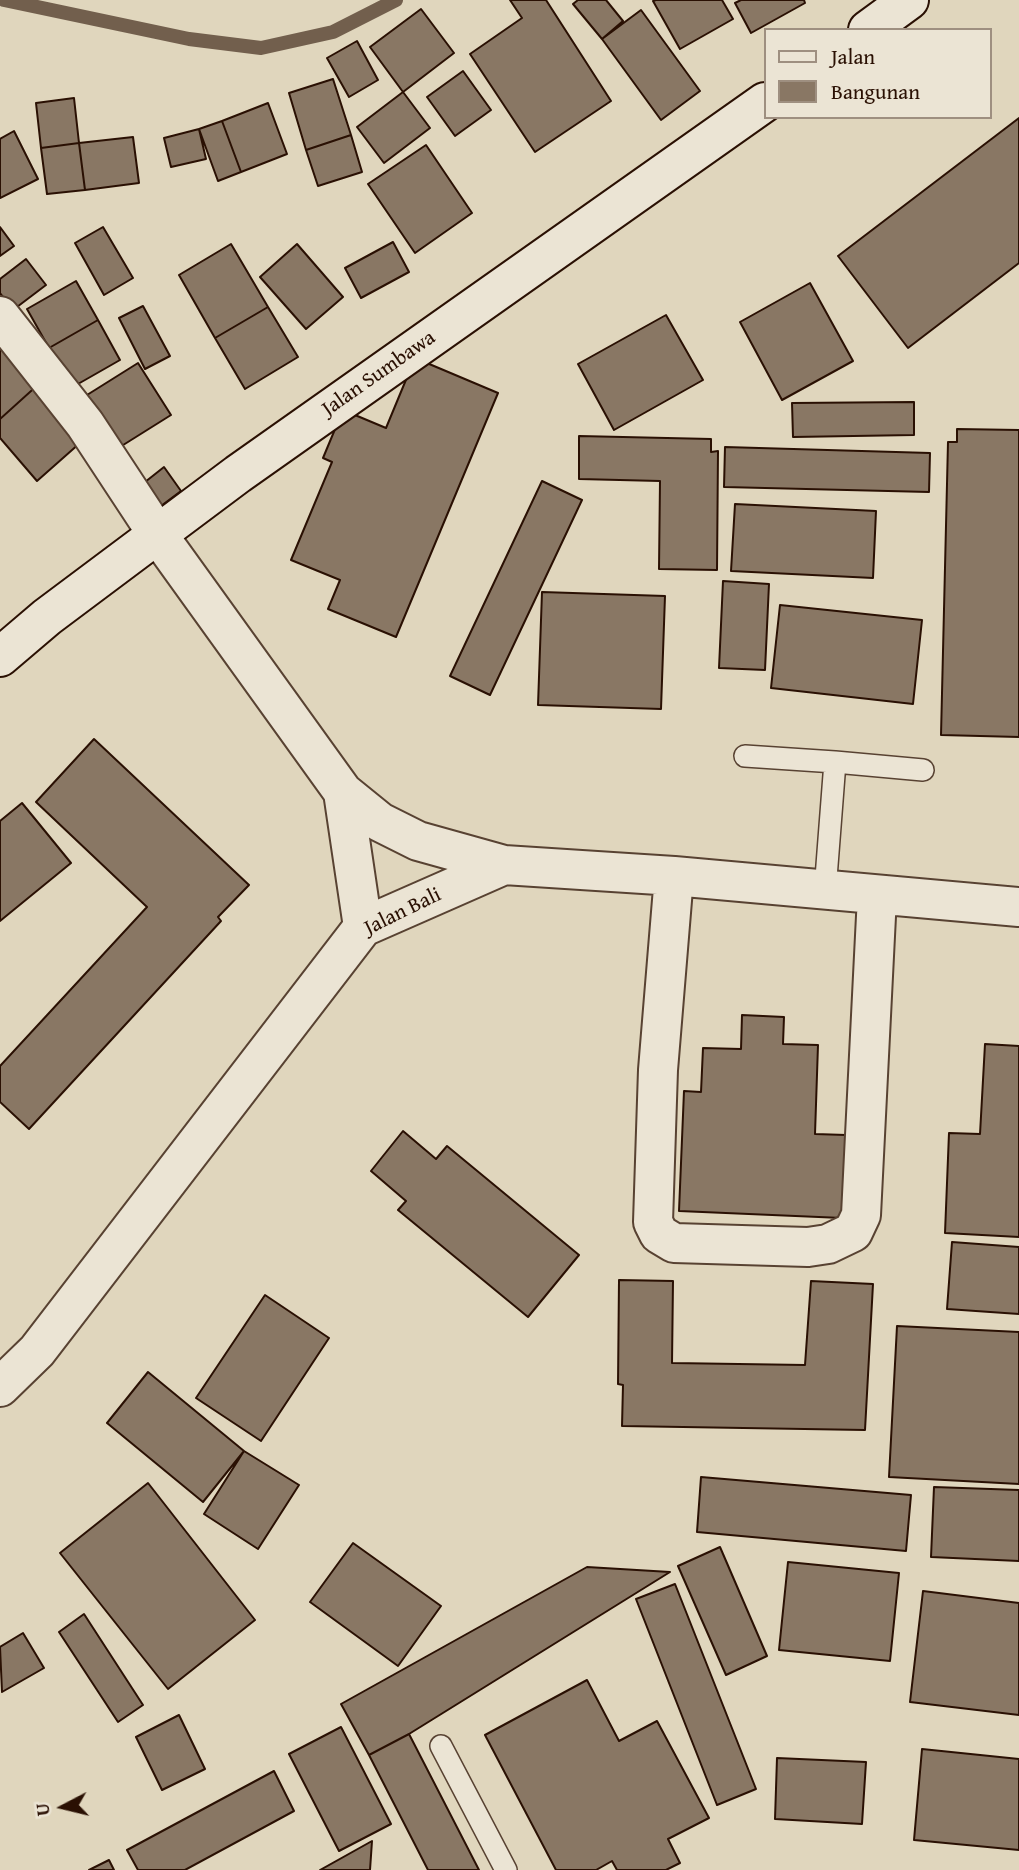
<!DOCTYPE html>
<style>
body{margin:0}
#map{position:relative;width:1019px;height:1870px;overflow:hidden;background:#e0d6bd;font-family:"Gentium Book Plus",serif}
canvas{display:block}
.legend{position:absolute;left:764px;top:28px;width:228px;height:91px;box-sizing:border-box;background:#ebe4d4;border:2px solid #9e8f80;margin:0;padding:9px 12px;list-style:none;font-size:21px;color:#2a1003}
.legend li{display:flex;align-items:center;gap:14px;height:35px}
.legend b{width:35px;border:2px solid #9e8f80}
.north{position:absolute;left:28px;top:1772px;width:70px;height:70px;-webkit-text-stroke:5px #ebe4d4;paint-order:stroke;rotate:263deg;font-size:19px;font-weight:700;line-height:28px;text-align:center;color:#2a1003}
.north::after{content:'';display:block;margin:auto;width:24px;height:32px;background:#2a1003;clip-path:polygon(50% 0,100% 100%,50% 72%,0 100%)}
</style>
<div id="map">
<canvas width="1019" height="1870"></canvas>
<ul class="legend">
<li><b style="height:9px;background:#ebe4d4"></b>Jalan</li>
<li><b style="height:19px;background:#897764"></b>Bangunan</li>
</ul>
<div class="north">U</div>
</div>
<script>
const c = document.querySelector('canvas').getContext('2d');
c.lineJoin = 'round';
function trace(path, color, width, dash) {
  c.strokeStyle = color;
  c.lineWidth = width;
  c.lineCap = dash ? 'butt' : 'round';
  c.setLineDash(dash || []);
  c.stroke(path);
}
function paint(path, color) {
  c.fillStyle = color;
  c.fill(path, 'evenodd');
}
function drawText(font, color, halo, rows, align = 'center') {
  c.font = font + ' "Gentium Book Plus",serif';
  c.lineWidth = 6;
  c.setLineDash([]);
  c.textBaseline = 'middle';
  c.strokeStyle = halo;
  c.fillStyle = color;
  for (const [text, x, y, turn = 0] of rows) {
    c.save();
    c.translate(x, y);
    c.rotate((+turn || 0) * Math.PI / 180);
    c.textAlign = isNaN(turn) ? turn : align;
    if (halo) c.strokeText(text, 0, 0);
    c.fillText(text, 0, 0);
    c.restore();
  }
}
trace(new Path2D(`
 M4,0L189,39L261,48L333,32L396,0`), '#725f4d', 14);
const building = new Path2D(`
 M510,0H546L611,101L535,152L470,54L522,18Z
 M578,0H606L623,21L602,39L573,4Z
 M656,0H722L733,19L680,49L653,1Z
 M741,0H804L805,3L751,33L735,3Z
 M421,9L454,53L403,92L370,47Z
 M641,10L700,91L661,120L602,39Z
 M357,41L378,80L349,97L327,58Z
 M463,71L491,110L455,136L427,97Z
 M333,79L351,135L306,150L289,93Z
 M403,92L430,128L384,163L357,127Z
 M74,98L79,143L41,148L36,103Z
 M268,103L287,154L241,172L222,121Z
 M1019,118V263L908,348L838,256Z
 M222,121L241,172L218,181L199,129Z
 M199,129L206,159L171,167L164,138Z
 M14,131L38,179L0,198V139Z
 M351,135L362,172L318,186L306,150Z
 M133,137L139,183L85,190L79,143Z
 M79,143L85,190L47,194L41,148Z
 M426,145L472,213L415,253L368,184Z
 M0,227L14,246L0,256Z
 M103,227L133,278L104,295L75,243Z
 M393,242L409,272L361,298L345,268Z
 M231,244L268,307L215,338L179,275Z
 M297,244L343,297L306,329L260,277Z
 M26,259L46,285L13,310L0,293V279Z
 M76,281L98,320L49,348L27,309Z
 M810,283L853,361L782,400L740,322Z
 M143,306L170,356L145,369L119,318Z
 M268,307L298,357L245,389L215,338Z
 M666,315L703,380L614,430L578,364Z
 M98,320L120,360L71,388L49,348Z
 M0,335L41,382L0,419Z
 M415,358L498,393L396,637L328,609L340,580L291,560L332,462L323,458L343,410L386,428Z
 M138,363L171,415L112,452L79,400Z
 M41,382L89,435L37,481L0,438V419Z
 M914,402V435L793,437L792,403Z
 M957,429L1019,430V737L941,735L948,442H957Z
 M579,436L711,439V452L718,451L717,570L659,569L660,481L579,479Z
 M725,447L930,453L929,492L724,487Z
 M164,467L181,491L157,509L140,486Z
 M542,481L582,500L490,695L450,676Z
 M735,504L876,511L873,578L731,571Z
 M723,581L769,584L765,670L719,668Z
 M542,592L665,596L661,709L538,705Z
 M780,605L922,620L913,704L771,688Z
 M94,739L249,885L218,917L221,921L29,1129L0,1102V1066L147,907L36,802Z
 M22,803L71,863L0,921V821Z
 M742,1015L784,1017L783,1044L818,1045L815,1134L846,1135L842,1218L679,1211L684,1091L701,1092L703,1048L741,1049Z
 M985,1044L1019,1046V1237L945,1233L949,1133L980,1134Z
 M403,1131L436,1159L447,1146L579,1255L528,1317L398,1210L406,1201L371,1171Z
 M952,1242L1019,1247V1314L947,1309Z
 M619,1280L673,1281L672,1363L805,1365L811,1281L873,1284L865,1430L622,1426L623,1385L618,1384Z
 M265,1295L329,1338L261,1441L196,1398Z
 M897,1326L1019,1332V1484L889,1477Z
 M148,1372L244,1451L203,1502L107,1423Z
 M244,1451L299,1485L258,1549L204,1514Z
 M701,1477L911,1495L906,1551L697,1532Z
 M148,1483L255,1620L168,1689L60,1553Z
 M934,1487L1019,1490V1561L931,1557Z
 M353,1543L441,1606L398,1666L310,1602Z
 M720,1547L767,1656L726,1675L678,1566Z
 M788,1562L899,1573L890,1661L779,1650Z
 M587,1567L670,1572L409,1734L369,1755L341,1704Z
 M675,1584L756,1789L717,1805L636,1599Z
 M923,1591L1019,1603V1715L910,1702Z
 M84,1614L143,1705L118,1722L59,1632Z
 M23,1633L44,1668L2,1692L0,1647Z
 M587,1680L619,1741L657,1721L709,1818L668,1839L680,1863L666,1870H617L612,1861L596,1870H556L485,1735Z
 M179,1715L205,1769L162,1790L136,1737Z
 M341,1727L391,1824L339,1851L289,1754Z
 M409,1734L479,1870H428L369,1755Z
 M922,1749L1019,1759V1850L914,1840Z
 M777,1758L866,1762L862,1824L775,1819Z
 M274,1771L294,1811L185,1870H138L127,1850Z
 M372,1841L370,1870H320Z
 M109,1860L114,1870H89Z`);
paint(building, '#897764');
trace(building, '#2a1003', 2);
const lane = new Path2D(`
 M745,756L835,762L825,891
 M835,762L923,770
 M441,1746L506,1870`);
const street = new Path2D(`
 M0,316L85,424L158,535L343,792L363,927
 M343,792L380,822L418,841L504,865
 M674,876L658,1070L653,1222L659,1234L674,1243L808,1247L828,1244L853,1232L861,1215L877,896
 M0,1387L37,1351L363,927L504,865L674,876L1019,907`);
const secondary = new Path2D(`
 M868,30L909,0
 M0,657L47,617L238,474L765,102`);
trace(lane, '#584232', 24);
trace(street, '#584232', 42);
trace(secondary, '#2a1003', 42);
trace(lane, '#ebe4d4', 21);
trace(street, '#ebe4d4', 38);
trace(secondary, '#ebe4d4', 38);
drawText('21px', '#2a1003', '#ebe4d4', [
 ["Jalan Sumbawa",379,374,-35],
 ["Jalan Bali",403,912,-26]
]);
</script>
